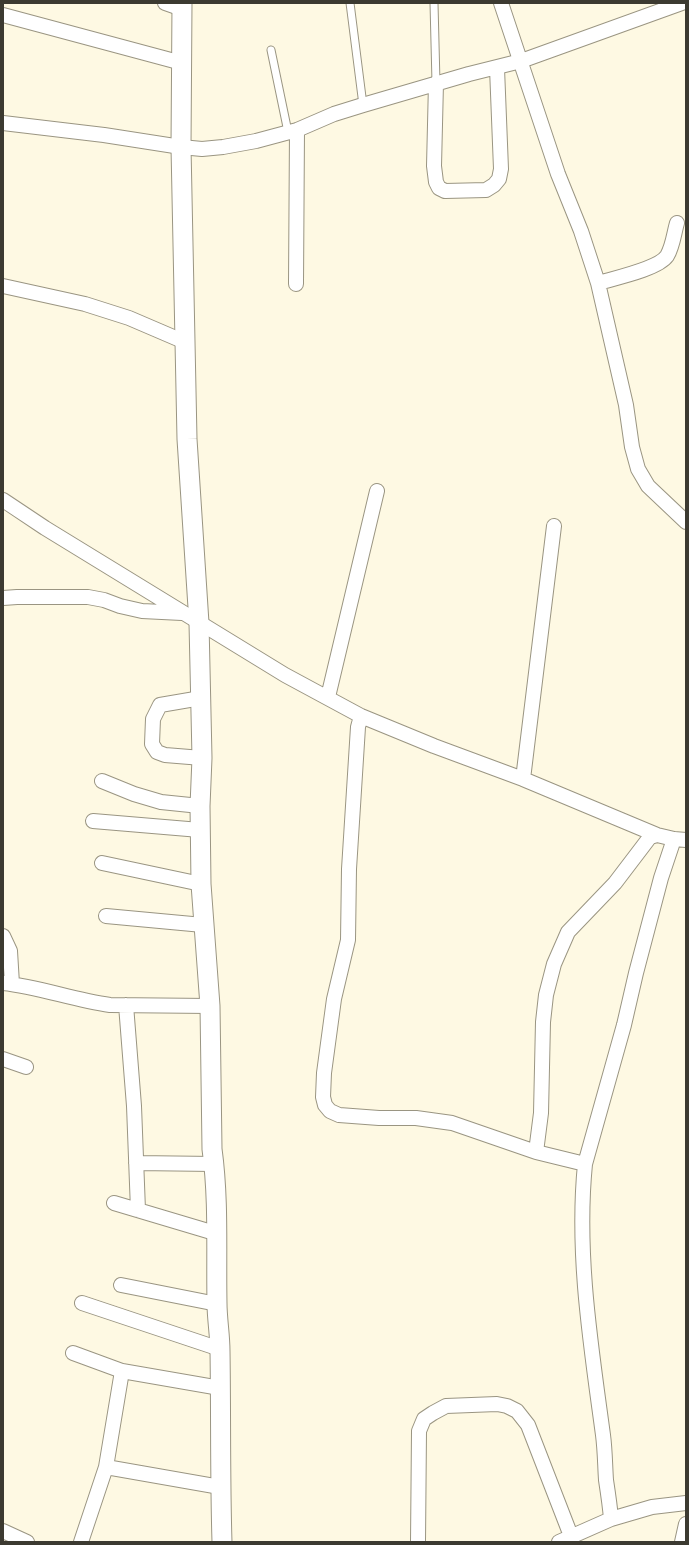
<!DOCTYPE html>
<style>
body{margin:0}
#map{position:relative;width:689px;height:1545px;overflow:hidden;background:#fef9e3;font-family:"Source Serif 4",serif}
canvas{display:block}
.frame{position:absolute;inset:0;border:4px solid #3c3a31;pointer-events:none}
</style>
<div id="map">
<canvas width="689" height="1545"></canvas>
<div class="frame"></div>
</div>
<script>
const c = document.querySelector('canvas').getContext('2d');
c.lineJoin = 'round';
function trace(path, color, width, dash) {
  c.strokeStyle = color;
  c.lineWidth = width;
  c.lineCap = dash ? 'butt' : 'round';
  c.setLineDash(dash || []);
  c.stroke(path);
}
const lane = new Path2D(`
 M350,3L363,105
 M434,3L436,83
 M271,50L288,132`);
const street = new Path2D(`
 M165,3L182,9
 M501,3L558,174L581,231L598,283L626,405L632,447L638,469L648,486L686,522
 M3,15L182,63
 M436,83L434,166L436,182L439,188L445,191L486,190L494,185L499,179L501,169L497,68
 M3,123L104,135L181,147L202,149L223,147L256,141L297,130L334,114L363,105L469,74L521,61L682,3
 M598,283C615,278 658,269 667,256C673,246 674,233 677,223
 M296,284L297,130
 M3,286L85,304L129,318L185,342
 M3,500L45,528L285,675L361,716L434,746L523,779L657,835L674,839L686,840
 M3,598L17,597H88L104,600L120,606L142,611L182,613
 M328,697L377,491
 M201,698L160,705L153,719L152,744L157,752L165,755L202,758
 M361,716L358,727L349,869L348,940L334,999L324,1073L323,1097L325,1105L330,1111L339,1115L379,1118H416L452,1123L536,1152L585,1164
 M523,779L554,526
 M102,781L134,794L161,802L200,806
 M93,821L200,830
 M102,863L201,884
 M106,916L203,925
 M3,936L10,951L12,984
 M3,983C40,987 73,1000 110,1005L210,1006
 M126,1005L134,1106L138,1210
 M3,1059L26,1067
 M536,1152L541,1113L543,1022L546,995L554,964L568,932L615,883L650,837L657,835
 M136,1163L214,1164
 M114,1203L218,1234
 M121,1285L217,1304
 M82,1303L220,1349
 M73,1353L122,1371
 M106,1467L220,1487
 M611,1519C610,1506 608,1493 606,1480C605,1465 605,1450 603,1435C591,1346 576,1254 585,1164L624,1025L636,973L661,878L674,839
 M3,1531L27,1542
 M81,1542L106,1467L122,1371L220,1388
 M418,1542L419,1431L424,1419L433,1413L446,1406L497,1404L507,1406L517,1411L528,1425L571,1536
 M559,1542L611,1519L652,1507L686,1503
 M682,1542L686,1524`);
const secondary = new Path2D(`
 M182,3L181,147L187,439L199,623L202,758L200,806L201,884L210,1006L212,1149C219,1200 216,1252 217,1303C217,1319 220,1335 220,1351C221,1415 220,1478 222,1542`);
trace(lane, '#9a9582', 9);
trace(street, '#9a9582', 16);
trace(secondary, '#9a9582', 21);
trace(lane, '#fff', 7);
trace(street, '#fff', 14);
trace(secondary, '#fff', 19);
</script>
